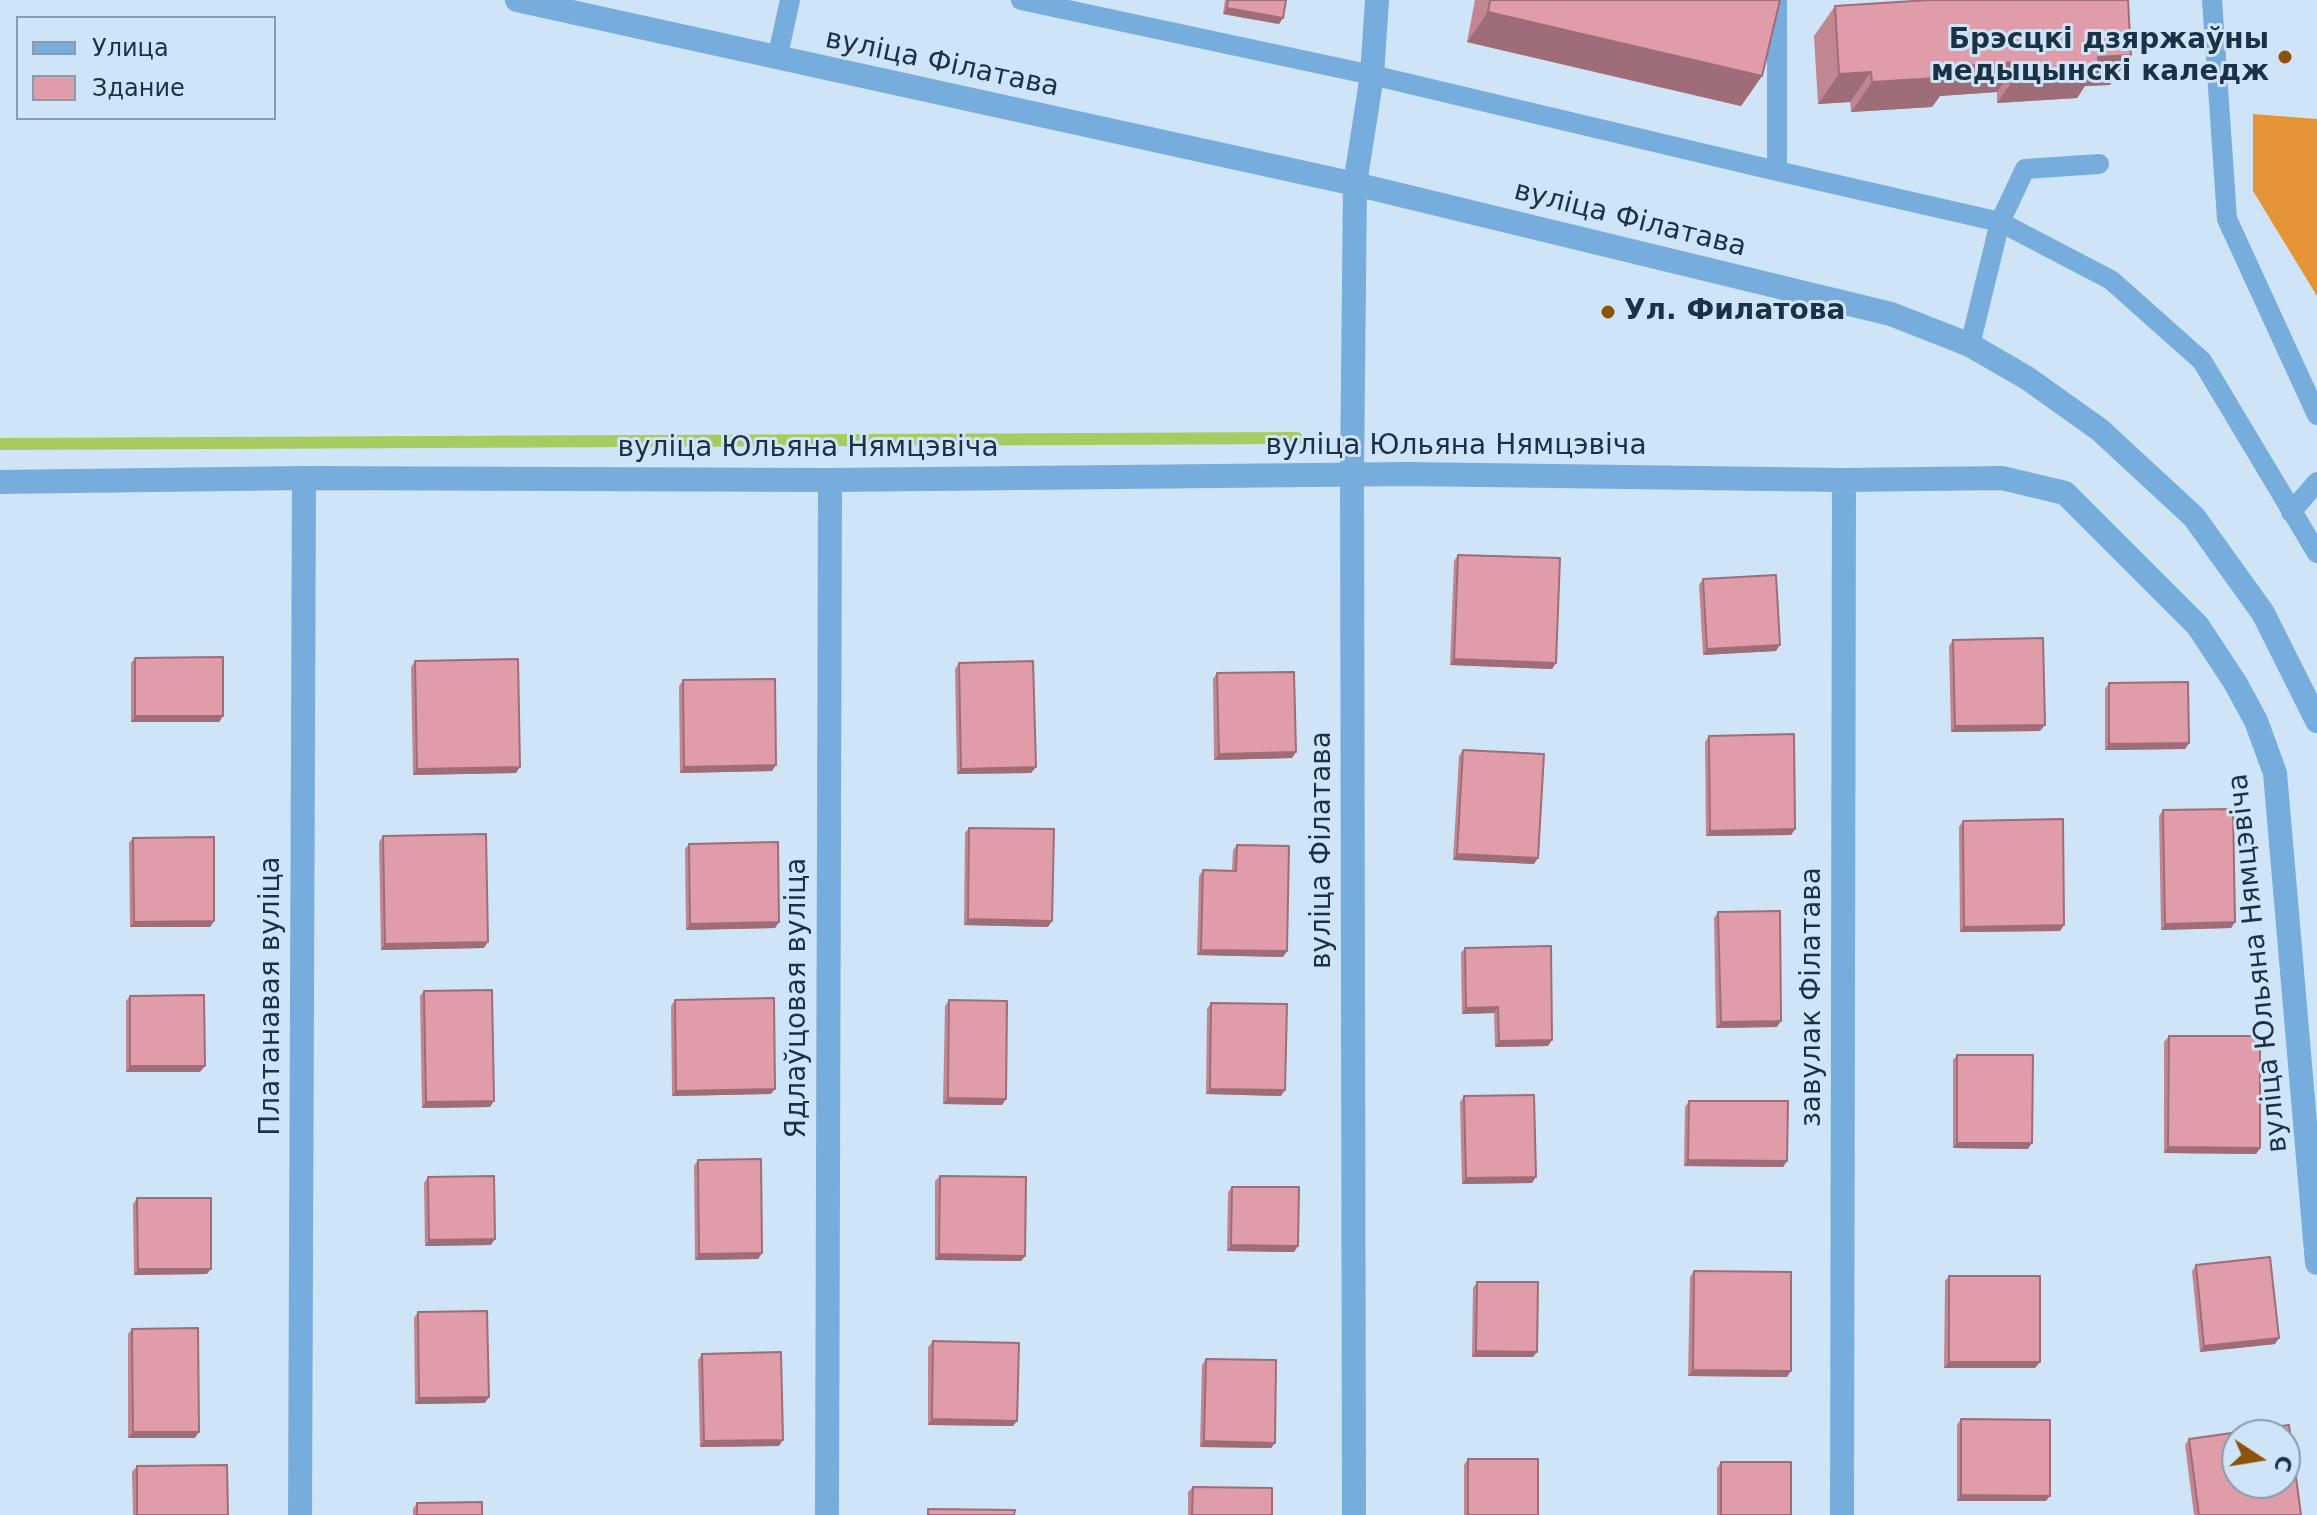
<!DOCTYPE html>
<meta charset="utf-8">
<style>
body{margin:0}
#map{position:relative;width:2317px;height:1515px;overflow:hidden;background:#cfe4f7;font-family:"DejaVu Sans",sans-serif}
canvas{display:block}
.legend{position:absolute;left:16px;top:16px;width:260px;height:104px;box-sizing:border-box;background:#cfe4f7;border:2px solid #879caf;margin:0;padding:10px 14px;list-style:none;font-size:24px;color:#1c3143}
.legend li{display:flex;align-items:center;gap:16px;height:40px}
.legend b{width:40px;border:2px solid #879caf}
.north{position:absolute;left:2221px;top:1419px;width:80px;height:80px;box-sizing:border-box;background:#cfe4f7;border:2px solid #879caf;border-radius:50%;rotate:102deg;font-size:22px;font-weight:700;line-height:32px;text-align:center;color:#1c3143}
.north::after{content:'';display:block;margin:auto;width:28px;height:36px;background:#8c5408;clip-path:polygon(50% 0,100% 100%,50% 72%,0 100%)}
</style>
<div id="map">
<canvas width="2317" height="1515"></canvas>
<ul class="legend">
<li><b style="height:10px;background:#76addc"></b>Улица</li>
<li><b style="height:22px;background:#e19caa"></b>Здание</li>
</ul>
<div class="north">С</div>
</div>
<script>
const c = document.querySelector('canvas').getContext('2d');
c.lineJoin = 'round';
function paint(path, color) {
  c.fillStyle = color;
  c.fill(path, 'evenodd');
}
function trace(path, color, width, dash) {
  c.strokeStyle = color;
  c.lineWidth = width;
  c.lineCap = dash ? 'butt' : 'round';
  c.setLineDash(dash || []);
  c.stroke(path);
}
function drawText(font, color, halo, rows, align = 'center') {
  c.font = font + ' "DejaVu Sans",sans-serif';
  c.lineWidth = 6;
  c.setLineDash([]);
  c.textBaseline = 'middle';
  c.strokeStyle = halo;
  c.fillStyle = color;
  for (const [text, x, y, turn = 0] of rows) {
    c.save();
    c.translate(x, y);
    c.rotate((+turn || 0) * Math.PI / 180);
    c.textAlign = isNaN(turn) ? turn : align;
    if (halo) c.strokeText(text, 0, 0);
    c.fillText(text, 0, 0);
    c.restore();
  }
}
paint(new Path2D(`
 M2253,114L2317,119V296L2253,191Z`), '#e49437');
trace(new Path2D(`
 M0,444L1297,438`), '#a6cc61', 12);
trace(new Path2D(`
 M1021,0L1372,75L1777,171V0
 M2212,0L2227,219L2317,415
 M777,59L790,0
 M2099,164L2025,169L2000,222L2111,280L2202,361L2317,553
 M1777,171L2000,222L1970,345
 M2291,512L2317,482`), '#76addc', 20);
trace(new Path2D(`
 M517,0L1355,184L1891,314L1970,345L2027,378L2100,430L2194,517L2263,613L2317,721
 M0,482L304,478L830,480L1408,474L1844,480L2002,478L2065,493L2198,626L2236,684L2256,721L2275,773L2317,1263
 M300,1515L304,478
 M827,1515L830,480
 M1354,1515L1352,476L1355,184L1372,75L1377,0
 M1842,1515L1844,480`), '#76addc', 24);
paint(new Path2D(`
 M1225,0H1286L1279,24L1223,14Z
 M1475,0H1780L1762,76L1741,106L1467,42Z
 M1835,6L2110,85L2085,86L2077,98L1997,103V92L1940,96L1932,107L1851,112L1850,102L1818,104L1814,36Z
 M1458,555L1556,663L1552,669L1450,665L1454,561Z
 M1703,579L1776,651L1703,655L1699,585Z
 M1953,640L2040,731L1951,732L1949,646Z
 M135,658L223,716L219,722H131V663Z
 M415,661L516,773L413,775L411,667Z
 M959,663L1036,767L1031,773L957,774L955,669Z
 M1217,673L1292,758L1214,760L1213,679Z
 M683,680L772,771L680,773L679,686Z
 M2109,683L2189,743L2185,749L2105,750V689Z
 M1709,736L1795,829L1791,835L1706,836L1705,742Z
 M1463,750L1534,864L1453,860L1459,756Z
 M2163,810L2235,922L2231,928L2161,930L2159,816Z
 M1963,821L2060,931L1960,932L1959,827Z
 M969,828L1048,927L964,925L965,833Z
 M383,836L484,948L381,950L379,842Z
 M133,838L214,921L210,927H130L129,843Z
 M689,844L779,922L775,928L686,930L685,849Z
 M1237,845L1287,951L1283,957L1197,955L1199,876L1203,870L1232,871L1233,850Z
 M1718,912L1777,1027L1716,1028L1714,918Z
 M1465,948L1548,1046L1495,1047L1494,1013L1462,1014L1461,953Z
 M424,991L490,1107L422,1108L420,996Z
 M130,996L200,1072H126V1001Z
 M675,1000L771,1094L672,1096L671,1006Z
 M949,1000L1006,1099L1002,1105L943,1104L945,1006Z
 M1211,1003L1281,1096L1206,1094L1207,1009Z
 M2169,1036L2260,1148L2256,1154L2164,1153V1042Z
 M1957,1055L2028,1149L1953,1148V1060Z
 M1464,1096L1532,1183L1462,1184L1460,1102Z
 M1689,1101L1787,1161L1783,1167L1684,1166L1685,1107Z
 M698,1160L762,1253L758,1259L695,1260L694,1166Z
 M940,1176L1025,1256L1021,1261L935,1260V1181Z
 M428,1177L491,1245L425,1246L424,1183Z
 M1232,1187L1298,1246L1294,1252L1227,1251L1228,1192Z
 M137,1198L207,1274L134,1275L133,1204Z
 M2196,1265L2275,1344L2200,1352L2192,1271Z
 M1694,1271L1787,1377L1688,1376L1690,1277Z
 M1949,1276L2035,1368H1944L1945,1281Z
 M1477,1282L1533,1357H1472L1473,1288Z
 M418,1312L485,1403L415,1404L414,1318Z
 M132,1329L195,1438H128V1334Z
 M933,1341L1013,1426L928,1425V1347Z
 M702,1354L779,1446L700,1447L698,1360Z
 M1206,1359L1275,1443L1271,1448L1200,1447L1202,1365Z
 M1961,1419L2046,1501H1957V1425Z
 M2189,1439L2301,1515H2194L2185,1445Z
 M1468,1459L1538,1515H1464V1465Z
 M1721,1462L1791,1515H1717V1468Z
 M137,1466L228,1515H133L132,1472Z
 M1193,1487L1272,1515H1188V1492Z
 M417,1503L482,1515H413V1509Z`), '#c28692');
paint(new Path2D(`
 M1227,8L1283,18L1279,24L1223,14Z
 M1488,12L1762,76L1741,106L1467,42Z
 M2131,55L2110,85L2085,86L2077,98L1997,103L2018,73L2098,57Z
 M2018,62L1997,92L1940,96L1932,107L1851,112L1872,82L1953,66Z
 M1871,72L1850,102L1818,104L1839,74Z
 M1780,645L1776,651L1703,655L1707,649Z
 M1454,659L1556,663L1552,669L1450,665Z
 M135,716H223L219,722H131Z
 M2045,725L2040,731L1951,732L1955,726Z
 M2189,743L2185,749L2105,750L2109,744Z
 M1296,752L1292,758L1214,760L1219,754Z
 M776,765L772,771L680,773L684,767Z
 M520,767L516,773L413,775L417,769Z
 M1036,767L1031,773L957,774L961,769Z
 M1795,829L1791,835L1706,836L1710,831Z
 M1457,854L1538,858L1534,864L1453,860Z
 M968,919L1052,921L1048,927L964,925Z
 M214,921L210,927H130L134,922Z
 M779,922L775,928L686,930L690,924Z
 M2235,922L2231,928L2161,930L2165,924Z
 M2064,925L2060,931L1960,932L1964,927Z
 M488,942L484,948L381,950L385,944Z
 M1201,950L1287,951L1283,957L1197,955Z
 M1498,1007L1494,1013L1462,1014L1466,1008Z
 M1781,1021L1777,1027L1716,1028L1721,1022Z
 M1552,1040L1548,1046L1495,1047L1499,1041Z
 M130,1066H205L200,1072H126Z
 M775,1089L771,1094L672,1096L676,1091Z
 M1210,1089L1285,1090L1281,1096L1206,1094Z
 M948,1098L1006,1099L1002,1105L943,1104Z
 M494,1101L490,1107L422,1108L426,1102Z
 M1957,1143H2032L2028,1149L1953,1148Z
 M2168,1147L2260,1148L2256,1154L2164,1153Z
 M1688,1160L1787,1161L1783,1167L1684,1166Z
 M1536,1177L1532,1183L1462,1184L1466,1178Z
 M495,1239L491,1245L425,1246L429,1240Z
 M1231,1245L1298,1246L1294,1252L1227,1251Z
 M762,1253L758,1259L695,1260L699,1254Z
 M939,1254L1025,1256L1021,1261L935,1260Z
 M138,1269H211L207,1274L134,1275Z
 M2279,1338L2275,1344L2200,1352L2204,1346Z
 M1476,1351L1537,1352L1533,1357H1472Z
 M1949,1362H2040L2035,1368H1944Z
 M1693,1370L1791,1371L1787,1377L1688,1376Z
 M489,1397L485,1403L415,1404L419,1398Z
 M932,1419L1017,1421L1013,1426L928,1425Z
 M133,1432H199L195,1438H128Z
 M783,1440L779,1446L700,1447L704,1441Z
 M1204,1441L1275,1443L1271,1448L1200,1447Z
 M1961,1495L2050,1496L2046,1501H1957Z`), '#9e6d77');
const building = new Path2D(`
 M1228,0H1286L1283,18L1227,8Z
 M1490,0H1780L1762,76L1488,12Z
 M1929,0H2128L2131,55L2098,57V68L2018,73V62L1953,66V77L1872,82L1871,72L1839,74L1835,6Z
 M1458,555L1560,558L1556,663L1454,659Z
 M1776,575L1780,645L1707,649L1703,579Z
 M2043,638L2045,725L1955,726L1953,640Z
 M223,657V716H135V658Z
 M518,659L520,767L417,769L415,661Z
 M1033,661L1036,767L961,769L959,663Z
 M1294,672L1296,752L1219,754L1217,673Z
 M775,679L776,765L684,767L683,680Z
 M2188,682L2189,743L2109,744V683Z
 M1794,734L1795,829L1710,831L1709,736Z
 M1463,750L1544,754L1538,858L1457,854Z
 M2233,809L2235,922L2165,924L2163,810Z
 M2063,819L2064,925L1964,927L1963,821Z
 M969,828L1054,829L1052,921L968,919Z
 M486,834L488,942L385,944L383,836Z
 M214,837V921L134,922L133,838Z
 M778,842L779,922L690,924L689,844Z
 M1237,845L1289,846L1287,951L1201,950L1203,870L1236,871Z
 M1780,911L1781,1021L1721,1022L1718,912Z
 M1551,946L1552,1040L1499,1041L1498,1007L1466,1008L1465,948Z
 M492,990L494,1101L426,1102L424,991Z
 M204,995L205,1066H130V996Z
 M774,998L775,1089L676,1091L675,1000Z
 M949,1000L1007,1001L1006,1099L948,1098Z
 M1211,1003L1287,1004L1285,1090L1210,1089Z
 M2169,1036H2260V1148L2168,1147Z
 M1957,1055H2033L2032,1143H1957Z
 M1534,1095L1536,1177L1466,1178L1464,1096Z
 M1689,1101H1788L1787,1161L1688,1160Z
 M761,1159L762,1253L699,1254L698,1160Z
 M494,1176L495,1239L429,1240L428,1177Z
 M940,1176L1026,1177L1025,1256L939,1254Z
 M1232,1187H1299L1298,1246L1231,1245Z
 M137,1198H211V1269H138Z
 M2270,1257L2279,1338L2204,1346L2196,1265Z
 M1694,1271L1791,1272V1371L1693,1370Z
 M1949,1276H2040V1362H1949Z
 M1477,1282H1538L1537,1352L1476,1351Z
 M487,1311L489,1397L419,1398L418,1312Z
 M198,1328L199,1432H133L132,1329Z
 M933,1341L1019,1343L1017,1421L932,1419Z
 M781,1352L783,1440L704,1441L702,1354Z
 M1206,1359L1276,1360L1275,1443L1204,1441Z
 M1961,1419L2050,1420V1496L1961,1495Z
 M2289,1425L2301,1515H2199L2189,1439ZM2237,1435H2285V1483H2237Z
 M1468,1459H1538V1515H1468Z
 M1721,1462H1791V1515H1721Z
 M227,1465L228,1515H137V1466Z
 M1193,1487L1272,1488V1515H1192Z
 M482,1502V1515H417V1503Z
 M928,1509L1015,1510L1014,1515H928Z`);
paint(building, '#e19caa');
trace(building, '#9e6d77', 2);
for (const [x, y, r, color] of [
 [2285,57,8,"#8c5408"],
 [1608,312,8,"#8c5408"]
]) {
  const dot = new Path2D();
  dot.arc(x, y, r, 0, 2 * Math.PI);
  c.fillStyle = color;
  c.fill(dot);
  trace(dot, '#cfe4f7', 3);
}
drawText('bold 28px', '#1c3143', '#cfe4f7', [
 ["Брэсцкі дзяржаўны",2269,41],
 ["медыцынскі каледж",2269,73],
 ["Ул. Филатова",1624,312,"left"]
], 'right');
drawText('28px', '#1c3143', '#cfe4f7', [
 ["вуліца Філатава",942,64,12],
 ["вуліца Філатава",1630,220,14],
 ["вуліца Юльяна Нямцэвіча",1456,447],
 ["вуліца Юльяна Нямцэвіча",808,449],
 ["вуліца Філатава",1323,850,-90],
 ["вуліца Юльяна Нямцэвіча",2259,963,-96],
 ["Платанавая вуліца",272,996,-90],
 ["завулак Філатава",1813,997,-90],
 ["Ядлаўцовая вуліца",798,998,-90]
]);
</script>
